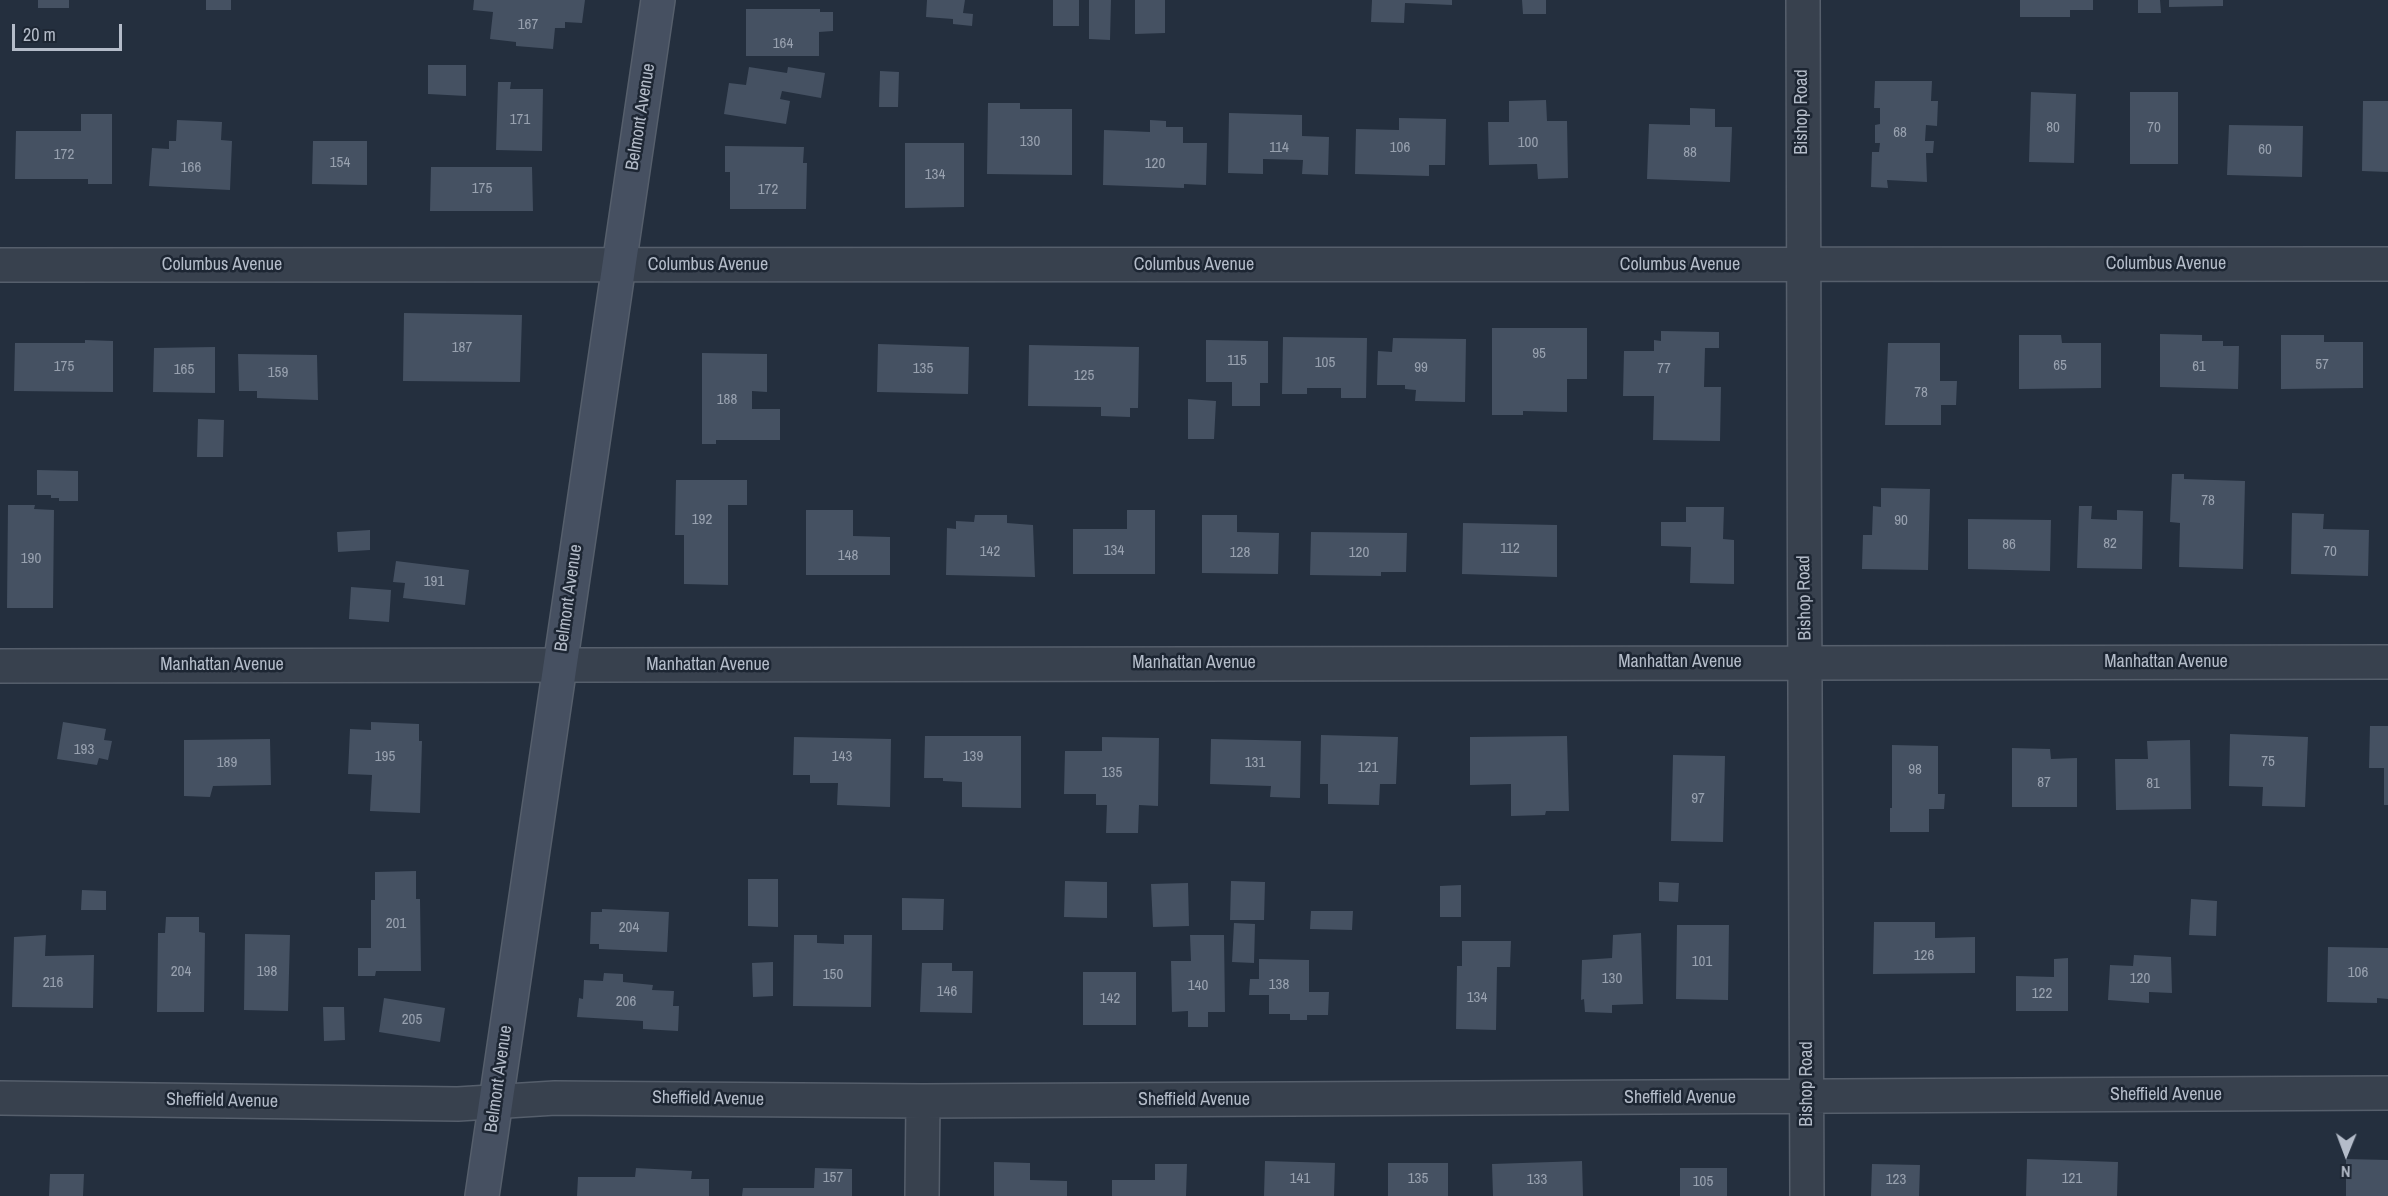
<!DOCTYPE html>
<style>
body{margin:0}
#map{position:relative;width:2388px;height:1196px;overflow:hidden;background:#242f3e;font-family:"Archivo Narrow",sans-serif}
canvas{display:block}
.north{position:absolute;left:2316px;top:1124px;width:60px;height:60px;-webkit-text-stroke:4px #1d2633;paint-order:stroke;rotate:181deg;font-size:16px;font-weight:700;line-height:24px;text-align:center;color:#b4bcc9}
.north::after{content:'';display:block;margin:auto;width:21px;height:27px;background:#b4bcc9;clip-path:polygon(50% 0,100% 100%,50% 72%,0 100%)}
.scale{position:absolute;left:12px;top:24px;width:110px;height:27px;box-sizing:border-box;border:3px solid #b4bcc9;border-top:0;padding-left:8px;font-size:18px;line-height:21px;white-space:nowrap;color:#b4bcc9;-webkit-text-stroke:4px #1d2633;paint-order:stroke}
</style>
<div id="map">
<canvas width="2388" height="1196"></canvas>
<div class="north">N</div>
<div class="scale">20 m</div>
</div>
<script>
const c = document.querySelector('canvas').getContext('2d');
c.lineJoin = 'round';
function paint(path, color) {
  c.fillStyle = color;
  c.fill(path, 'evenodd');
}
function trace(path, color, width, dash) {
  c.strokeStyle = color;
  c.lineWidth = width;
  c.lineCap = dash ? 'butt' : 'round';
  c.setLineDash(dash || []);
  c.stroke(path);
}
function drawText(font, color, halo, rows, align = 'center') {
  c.font = font + ' "Archivo Narrow",sans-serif';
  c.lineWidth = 5;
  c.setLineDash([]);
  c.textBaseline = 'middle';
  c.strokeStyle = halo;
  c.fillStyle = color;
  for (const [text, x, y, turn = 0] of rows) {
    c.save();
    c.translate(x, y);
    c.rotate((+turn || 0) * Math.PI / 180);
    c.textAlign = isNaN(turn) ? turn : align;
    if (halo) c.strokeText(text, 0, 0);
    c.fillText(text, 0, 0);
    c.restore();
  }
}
paint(new Path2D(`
 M38,0H69V8H38Z
 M206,0H231V10H206Z
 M474,0H585L582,23L565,22V28H555L553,49L516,46V42L490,39L493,12L473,10Z
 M927,0H965L963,13L973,14L972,26L953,24V19L926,17Z
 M1053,0H1079V26H1053Z
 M1089,0H1111L1110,40L1089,39Z
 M1135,0H1165V33L1135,34Z
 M1372,0H1452V5L1405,3L1404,23L1371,22Z
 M1522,0H1546V14H1523Z
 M2020,0H2093V10H2070V17H2020Z
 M2138,0H2160L2161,13H2138Z
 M2169,0H2223V6L2169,7Z
 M746,9H820V12H833V31L819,32V56H746Z
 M428,65H466V96L428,94Z
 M749,67L787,73L788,67L825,73L821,98L782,91L780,99L790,101L786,124L724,114L729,83L746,85Z
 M880,71L899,72L898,107H879Z
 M1875,81H1932L1931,101H1938L1937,126L1926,125L1925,141H1934L1933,153H1926L1927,182L1887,180L1888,188L1871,187L1872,152H1879L1880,143H1875V125L1880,124V108H1874Z
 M498,82H511L510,89H543L542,151L496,150Z
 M2031,92L2076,94L2074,163L2029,162Z
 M2130,92H2178V164H2130Z
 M1546,100L1547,121H1567L1568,178L1538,179L1537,164L1489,165L1488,122H1509V101Z
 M2363,101H2388V172L2362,171Z
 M988,103H1020V109H1072V175L987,174Z
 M1690,108L1715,109V127H1732L1730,182L1647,179L1649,124L1690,125Z
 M1229,113L1302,115V136L1329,137L1328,175L1302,174L1303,160L1263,159V174L1228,173Z
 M81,114H112V184H88V179H15L16,131H81Z
 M1399,118L1446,119L1445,165H1429V176L1355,174L1356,129L1399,130Z
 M177,120L222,122L221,140L232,141L230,190L149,186L152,148L169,149V141H176Z
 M1150,120L1166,121V127H1183V143H1207L1206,185L1184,184V188L1103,185L1104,130L1150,132Z
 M2229,125L2303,126L2302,177L2227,175Z
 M313,141H367V185L312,184Z
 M905,143H964V207L905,208Z
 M725,146L804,147L803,163H807L806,209H730V172H725Z
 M431,167H532L533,211H430Z
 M404,313L522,315L520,382L403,381Z
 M1492,328H1587V379H1567V412L1523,411V415H1492Z
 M1661,331L1719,332V348H1705L1704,387H1721L1720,441L1653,440L1654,396H1623L1624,351H1654V340L1661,341Z
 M2160,334L2202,335V341H2223V346H2239L2238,389L2160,387Z
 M2019,335H2061L2062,343H2101V388L2019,389Z
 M2281,335H2324V342H2363V388L2281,389Z
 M1283,337L1367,338L1366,398H1341V388H1307V394H1282Z
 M1393,338L1466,339L1465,402L1415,401L1416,390L1405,389V385H1377L1378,351L1392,352Z
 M85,340L113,341V392L14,391L15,343H85Z
 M1206,340L1268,341V383H1260V406H1232V382H1206Z
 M1888,343H1940V381H1957L1956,405H1941V425H1885Z
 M878,344L969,347L968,394L877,392Z
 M1029,345L1139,347L1138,408H1130V417L1101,416V407L1028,406Z
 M215,347V393L153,392L154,348Z
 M702,353L767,354V392L752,391V409H780V440H716V444H702Z
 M238,354L317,355L318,400L257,398V391H239Z
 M1188,399L1216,401L1214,439H1188Z
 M198,419L224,420L223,457H197Z
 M37,470L78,471V501H59V498H51V495H37Z
 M2172,474H2184V479L2245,481L2243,569L2179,567L2180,523L2170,522Z
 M676,480H747V505H728V585L684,584V535H675Z
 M1881,488L1930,489L1928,570L1862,569L1863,535H1872L1873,506L1881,507Z
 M8,505H35L34,509L54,510L53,608H7Z
 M2079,506H2092L2091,519L2117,520V510L2143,511L2142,569L2077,568Z
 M1686,507H1724L1723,539L1734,540V584L1690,583L1691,547L1661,546V522H1686Z
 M806,510H853V536L890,537V575H806Z
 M1127,510H1155V574H1073V529H1127Z
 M2292,513L2324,514L2323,529L2369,530L2368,576L2291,574Z
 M975,515H1007V523L1033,525L1035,577L946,575L947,528L956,529V521L974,522Z
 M1202,515H1237V532L1279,533L1278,574L1202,573Z
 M1968,519L2051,520L2050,571L1968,569Z
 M1463,523L1557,525V577L1462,574Z
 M370,530V550L338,552L337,532Z
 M1311,532L1407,533L1406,572H1381V576L1310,575Z
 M396,561L469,570L465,605L403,598L405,583L393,582Z
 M351,587L391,590L389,622L349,619Z
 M63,722L106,729L104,740L112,741L108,760L99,758L97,765L57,759Z
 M371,722L419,724V741H422L420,813L370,811L372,775L348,774L350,729L371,730Z
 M2370,726H2388V805H2384V768H2369Z
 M2230,734L2308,737L2305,807L2262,806L2263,787L2229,786Z
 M1321,735L1398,737L1396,784H1380L1379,805L1328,804V784H1320Z
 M925,736H1021V808L962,807V782L943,781V778H924Z
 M1567,736L1569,811H1546L1545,815L1511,816V784L1470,785V737Z
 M794,737L891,739L890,807L837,805L838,783H810V775H793Z
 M1102,737L1159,738L1158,806L1139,805L1138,833H1106L1107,805H1096V794H1064L1065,751H1102Z
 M270,739L271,785L213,786L210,797L184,796V740Z
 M1211,739L1301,741L1300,798L1270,797L1271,786L1210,784Z
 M2190,740L2191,809L2116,810L2115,759H2148L2147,741Z
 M1892,745L1938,746V794H1945L1944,809H1929V832H1890V808H1892Z
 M2012,748L2050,749L2051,759L2077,758V807H2012Z
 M1673,755L1725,756L1723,842L1671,841Z
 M416,871V899H420L421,971H376L375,976H358V948H371V900H375V872Z
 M748,879H778V927L748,926Z
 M1065,881L1107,882V918L1064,917Z
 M1231,881L1265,882L1264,920H1230Z
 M1659,882L1679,883L1678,902L1659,901Z
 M1188,883L1189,926L1153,927L1151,884Z
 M1461,885V917H1440V886Z
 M82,890L106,891V910H81Z
 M902,898L944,899L943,930H902Z
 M2191,899L2217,901L2216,936L2189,935Z
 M602,909L669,912L667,952L599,949V944H590L591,912H602Z
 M1311,911H1353L1352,930L1310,929Z
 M166,917H199V932L205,933L204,1012H157L158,933H165Z
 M1874,922H1935V938L1975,937V973L1873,974Z
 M1234,923L1255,924L1254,963L1232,962Z
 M1677,925H1729L1728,1000L1676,999Z
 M1641,933L1643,1004L1612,1005V1013L1585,1012L1584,999L1581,1000L1582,960L1612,958L1613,935Z
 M245,934L290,935L288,1011L244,1010Z
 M46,935L45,956L94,955L93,1008L12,1007L14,937Z
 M794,935H817V943L844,944V935H872L871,1007L793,1006Z
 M1190,935H1224L1225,1012H1208V1027H1188V1011L1172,1012L1171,961H1191Z
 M1462,941H1511L1510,967H1497L1496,1030L1456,1029L1457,966H1462Z
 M2328,947L2388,948V999L2377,998V1003L2327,1002Z
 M2134,955L2171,957L2172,993L2149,992V1003L2108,1000L2110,965L2133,966Z
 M2068,958V1011H2016V976L2054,977V959Z
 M1259,959L1309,960V992H1329L1328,1015H1307V1020H1290V1014H1269V995H1249L1250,979H1259Z
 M773,962V996L753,997L752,963Z
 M922,963H952V971H973L972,1013L920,1012Z
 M1083,972H1136V1025H1083Z
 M604,973L623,974V982L653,985L652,990L674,991L673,1006H679L678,1031L643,1029V1021L577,1017L579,998L583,999L584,980L603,981Z
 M384,998L445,1008L440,1042L379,1032Z
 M323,1007H344L345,1040L324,1041Z
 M2027,1159L2118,1162L2117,1196H2026Z
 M2346,1159L2388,1160V1196H2346Z
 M1265,1161L1335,1163L1334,1196H1264Z
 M1582,1161L1583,1196H1493L1492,1164Z
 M994,1162L1030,1163V1180L1067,1181V1196H994Z
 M1388,1163H1448V1196H1388Z
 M1155,1164H1187L1186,1196H1112V1180H1155Z
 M1872,1164L1920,1165L1919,1196H1871Z
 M636,1168L692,1171L691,1179H709V1196H577L578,1177H635Z
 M815,1168L852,1169V1196H742L743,1188H814Z
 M1680,1168H1727V1196H1680Z
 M50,1174H84L83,1196H49Z`), '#455162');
const street = new Path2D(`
 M1803,0C1802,399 1807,797 1807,1196
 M0,265L2388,264
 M0,666L2388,662
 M0,1098L458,1104L555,1098L923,1101L2388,1093
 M922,1196L923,1101`);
const secondary = new Path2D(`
 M482,1196L658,0`);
trace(street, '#565f6c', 36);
trace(secondary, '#565f6c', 36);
trace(street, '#38414e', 33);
trace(secondary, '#465061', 33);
drawText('15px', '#98a1af', null, [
 ["167",528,25],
 ["164",783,44],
 ["171",520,120],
 ["80",2053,128],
 ["70",2154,128],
 ["68",1900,133],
 ["130",1030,142],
 ["100",1528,143],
 ["114",1279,148],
 ["106",1400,148],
 ["60",2265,150],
 ["88",1690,153],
 ["172",64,155],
 ["154",340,163],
 ["120",1155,164],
 ["166",191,168],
 ["134",935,175],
 ["175",482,189],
 ["172",768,190],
 ["187",462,348],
 ["95",1539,354],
 ["115",1237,361],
 ["105",1325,363],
 ["57",2322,365],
 ["65",2060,366],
 ["175",64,367],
 ["61",2199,367],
 ["99",1421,368],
 ["135",923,369],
 ["77",1664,369],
 ["165",184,370],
 ["159",278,373],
 ["125",1084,376],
 ["78",1921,393],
 ["188",727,400],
 ["78",2208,501],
 ["192",702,520],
 ["90",1901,521],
 ["82",2110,544],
 ["86",2009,545],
 ["112",1510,549],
 ["134",1114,551],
 ["142",990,552],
 ["70",2330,552],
 ["128",1240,553],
 ["120",1359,553],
 ["148",848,556],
 ["190",31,559],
 ["191",434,582],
 ["193",84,750],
 ["195",385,757],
 ["143",842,757],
 ["139",973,757],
 ["75",2268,762],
 ["189",227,763],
 ["131",1255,763],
 ["121",1368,768],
 ["98",1915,770],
 ["135",1112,773],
 ["87",2044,783],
 ["81",2153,784],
 ["97",1698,799],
 ["201",396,924],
 ["204",629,928],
 ["126",1924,956],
 ["101",1702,962],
 ["204",181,972],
 ["198",267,972],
 ["106",2358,973],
 ["150",833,975],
 ["130",1612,979],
 ["120",2140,979],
 ["216",53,983],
 ["138",1279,985],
 ["140",1198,986],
 ["146",947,992],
 ["122",2042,994],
 ["134",1477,998],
 ["142",1110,999],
 ["206",626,1002],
 ["205",412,1020],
 ["157",833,1178],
 ["141",1300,1179],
 ["135",1418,1179],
 ["121",2072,1179],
 ["133",1537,1180],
 ["123",1896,1180],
 ["105",1703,1182]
]);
drawText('18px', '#b4bcc9', '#1d2633', [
 ["Bishop Road",1802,112,-90],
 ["Belmont Avenue",641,117,-81],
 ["Columbus Avenue",2166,264],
 ["Columbus Avenue",222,265],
 ["Columbus Avenue",708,265],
 ["Columbus Avenue",1194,265],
 ["Columbus Avenue",1680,265],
 ["Belmont Avenue",569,598,-82],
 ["Bishop Road",1805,598,-91],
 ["Manhattan Avenue",1680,662],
 ["Manhattan Avenue",2166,662],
 ["Manhattan Avenue",1194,663],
 ["Manhattan Avenue",222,665],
 ["Manhattan Avenue",708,665],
 ["Belmont Avenue",499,1079,-82],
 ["Bishop Road",1807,1084,-90],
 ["Sheffield Avenue",2166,1095],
 ["Sheffield Avenue",1680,1098],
 ["Sheffield Avenue",708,1099,1],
 ["Sheffield Avenue",1194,1100],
 ["Sheffield Avenue",222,1101,1]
]);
</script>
